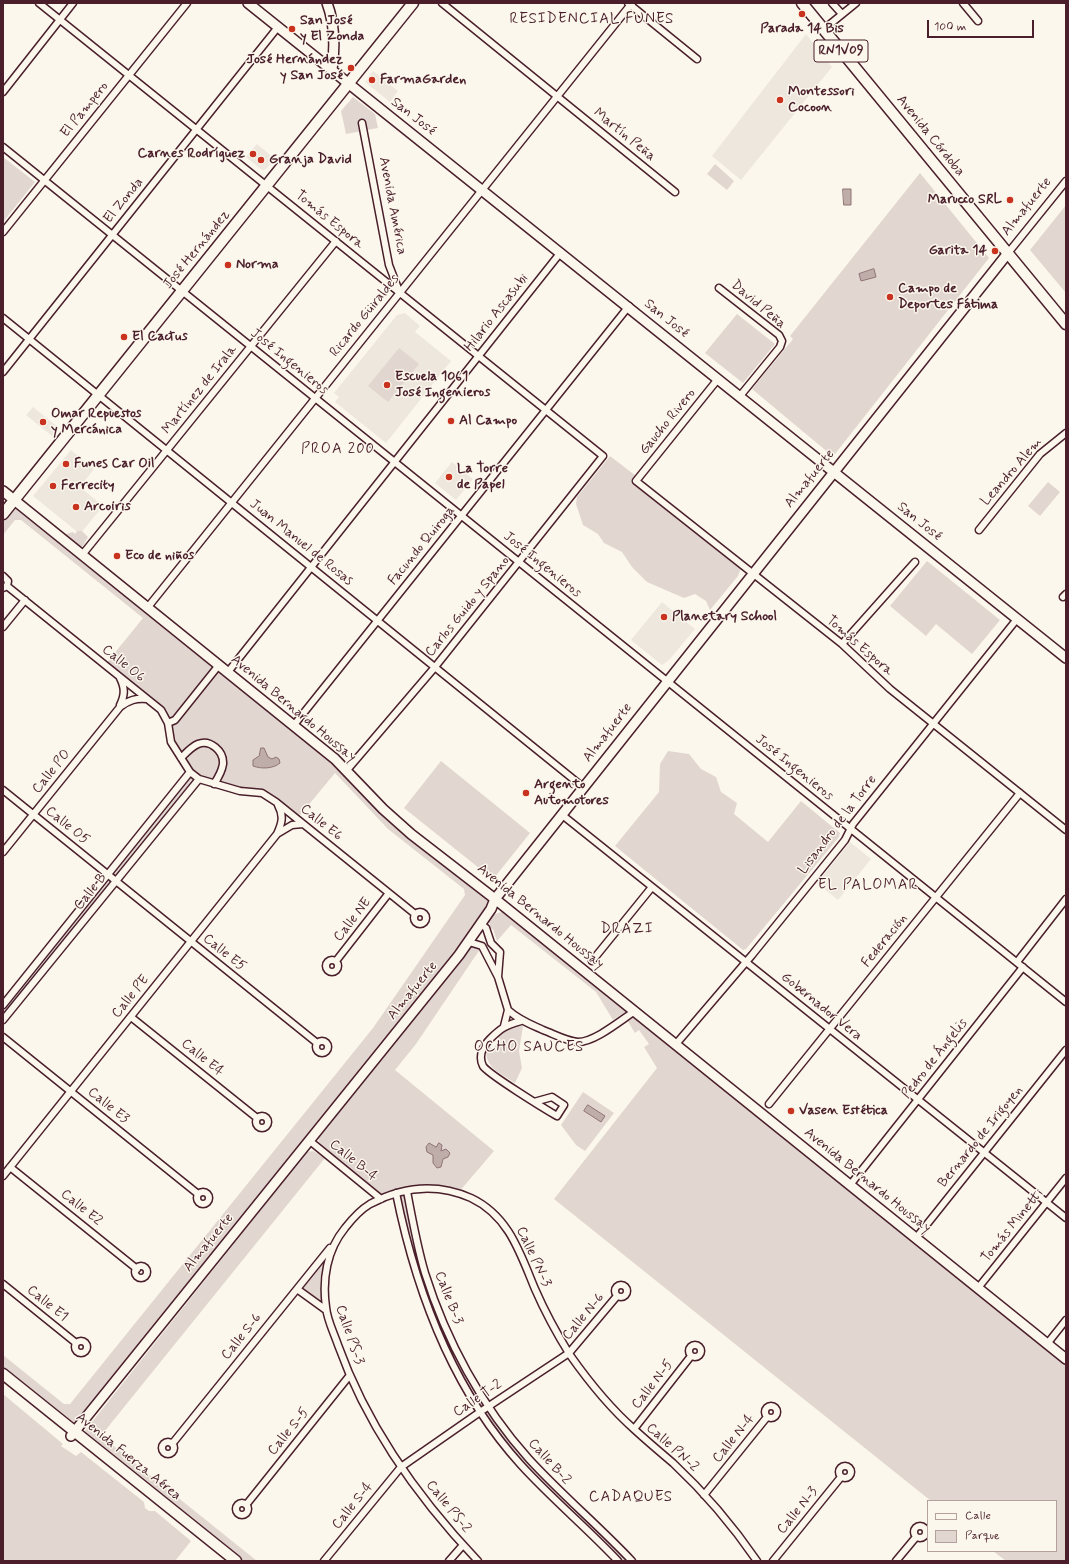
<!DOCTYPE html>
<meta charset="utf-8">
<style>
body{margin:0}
#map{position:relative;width:1069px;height:1564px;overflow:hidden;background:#fbf7ec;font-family:Mynerve,sans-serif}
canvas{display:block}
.frame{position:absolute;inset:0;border:4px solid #4a1f2b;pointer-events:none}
.legend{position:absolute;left:927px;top:1500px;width:130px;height:52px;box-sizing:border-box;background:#fbf7ec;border:1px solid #b4a19f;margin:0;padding:5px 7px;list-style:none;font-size:12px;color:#4a1f2b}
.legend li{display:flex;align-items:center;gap:8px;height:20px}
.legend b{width:20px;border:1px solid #b4a19f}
.scale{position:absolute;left:927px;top:20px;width:107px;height:18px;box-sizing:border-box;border:2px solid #4a1f2b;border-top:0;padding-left:5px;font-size:12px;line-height:14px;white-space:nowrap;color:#4a1f2b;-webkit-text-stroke:3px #fbf7ec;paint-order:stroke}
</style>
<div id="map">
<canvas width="1069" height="1564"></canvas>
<div class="frame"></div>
<ul class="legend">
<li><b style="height:5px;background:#fbf7ec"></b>Calle</li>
<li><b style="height:11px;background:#e2d7d0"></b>Parque</li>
</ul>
<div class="scale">100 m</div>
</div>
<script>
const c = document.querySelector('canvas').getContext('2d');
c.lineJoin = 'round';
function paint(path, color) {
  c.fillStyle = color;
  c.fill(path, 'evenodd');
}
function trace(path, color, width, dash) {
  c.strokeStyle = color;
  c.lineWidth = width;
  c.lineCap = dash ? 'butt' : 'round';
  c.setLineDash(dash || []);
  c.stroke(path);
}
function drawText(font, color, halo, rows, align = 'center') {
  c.font = font + ' Mynerve,sans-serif';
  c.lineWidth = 3;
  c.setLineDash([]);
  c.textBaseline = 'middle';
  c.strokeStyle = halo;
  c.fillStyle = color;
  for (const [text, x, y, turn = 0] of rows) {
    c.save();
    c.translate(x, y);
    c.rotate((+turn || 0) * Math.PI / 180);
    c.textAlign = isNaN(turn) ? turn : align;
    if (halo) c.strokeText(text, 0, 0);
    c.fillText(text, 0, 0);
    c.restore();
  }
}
paint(new Path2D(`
 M806,34L832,67L741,180L712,156Z
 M373,71L398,91L390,102L365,82Z
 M257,144L275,159L266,169L262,170L246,157Z
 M405,313L420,326L415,332L451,361L386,443L335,402L339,397L334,393L397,315Z
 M33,407L59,428L52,436L26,415Z
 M71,450L94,469L80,487L103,506L80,534L33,496Z
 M452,462L473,479L456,500L435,483Z
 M662,602L695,629L669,660L662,665L631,640Z
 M850,842L871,859L838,900L817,883Z`), '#eee7de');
paint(new Path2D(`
 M353,97L375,114L378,128L346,134L341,111Z
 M3,157L35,182L3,222Z
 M715,164L734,181L727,190L707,174Z
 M920,173L989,258L835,454H830L752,389L793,339L790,336Z
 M1066,205V293L1030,250Z
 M737,314L775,344L743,383L705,353Z
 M399,348L419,364L388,402L368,386Z
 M610,456L636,476V485L741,568L738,576L710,610L706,601L695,594L684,598L647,582L632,567L622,552L604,543L598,534L583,525L576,504L577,497Z
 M1048,482L1060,492L1040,516L1028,506Z
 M14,500L310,738L363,789L495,899L491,909L75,1431L236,1561H226L3,1381V1355L64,1404H70L373,1028L465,895L464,889L388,829L335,773L297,819L262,793L199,779L3,1020V1005L190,772L177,753L161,710L105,665L143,618L21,520H15L3,535V514Z
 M77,531H82L88,537L83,546H80L66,534L73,532L75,534Z
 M927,561L1000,620L972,654L936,624L926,636L890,606Z
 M668,751L689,754L701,769L716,777L721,792L737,803L734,814L768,842L801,801L840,833L839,837L746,949L743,950L615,846L659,792L660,764Z
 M441,761L530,833L494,878L489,876L404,808Z
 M504,911L628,1010L613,1020L596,992L511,925L497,941L493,929H490L489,919L493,915Z
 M473,946L479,947L482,950L479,951L474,958L416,1044L395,1070L494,1151L458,1193L444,1190L407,1191L432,1295L476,1387L528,1458L632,1561H618L520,1464L467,1392L423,1298L396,1193L381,1199L327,1155L329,1152L319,1142L318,1138L468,949Z
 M635,1015L1066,1359V1561H1006L993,1551H1056V1501H931L554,1199L657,1068L644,1047L649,1044L639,1030L635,1033L627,1020Z
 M517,1026H523L519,1051L522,1068L515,1083C500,1073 481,1066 488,1045L492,1049L501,1040L497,1036L505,1030Z
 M583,1092L614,1113L585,1151L576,1145L561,1125Z
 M313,1151L325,1158L104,1432L105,1439L257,1561H239L85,1436L84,1432L307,1152Z
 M332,1245L328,1261L326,1310L297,1289Z
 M3,1394L63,1444L61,1446L76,1456L81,1452L144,1502L145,1508L149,1511H155L191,1541L175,1561H3Z`), '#e2d7d0');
const water = new Path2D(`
 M843,189H851V205H844Z
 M874,269L876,277L861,281L859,274Z
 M261,748H264L268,757L272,759L276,757L279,759L280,763C273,769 261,769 253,766V760L259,756Z
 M588,1105L605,1116L601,1122L584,1111Z
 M439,1143L442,1145L441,1151L446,1149L450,1153L448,1157L443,1159L441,1167L437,1168L433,1163V1155L427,1152L426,1147L429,1143L436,1147Z`);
paint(water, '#bfadaa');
trace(water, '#907477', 1);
const street = new Path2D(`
 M39,3L603,456L435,667L347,770
 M442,3L675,192
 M628,3L697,59
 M832,3L842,14
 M963,3L978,21
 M824,29L856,3
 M3,92L73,3
 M362,123L389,265L399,291
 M3,147L1066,1002
 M3,232L187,3
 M1008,253L1066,181
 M719,288L779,335L782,341L780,347L740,396
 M3,318L583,787
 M3,372L278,27
 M718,379L636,481L842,644L890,689L1066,830
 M979,530L1040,454L1066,433
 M82,555L336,241
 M3,576L8,581L7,586L3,588
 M7,586L161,710L168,723L171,742L190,772L199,779L240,791L262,793L276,802L415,914
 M1063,597L1066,594
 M148,607L632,3
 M3,627L25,600
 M842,644L915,562
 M228,672L561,252
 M120,678C125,688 125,695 120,705
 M168,723L175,720L219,665
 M294,725L629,306
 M181,758C186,753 191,747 198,744C210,739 224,751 223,764C222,771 218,778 214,784
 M3,790L317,1043
 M561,814L1066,1218
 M277,834L292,825L303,824
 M3,852L120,707C129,700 136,698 147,699
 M414 918a6 6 0 1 1 12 0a6 6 0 1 1-12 0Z
 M481,924L486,928L491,943L500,952L498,977
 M469,942L482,946L498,977L508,1010L504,1026
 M326 966a6 6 0 1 1 12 0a6 6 0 1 1-12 0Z
 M336,961L389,893
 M592,961L652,887
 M1017,962L1066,899
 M3,1005L190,772
 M508,1010C519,1020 530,1024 543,1030C554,1034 566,1041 578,1042C595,1042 621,1020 635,1011
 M131,1017L257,1118
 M3,1020L199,779
 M521,1021C506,1025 501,1028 490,1039C483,1046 478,1056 483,1066C488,1074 545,1109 557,1116L564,1105L552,1097L534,1102
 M3,1037L198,1194
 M316 1047a6 6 0 1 1 12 0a6 6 0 1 1-12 0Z
 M676,1044L752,955L845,840L853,824L1017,619
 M769,1104L1020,793
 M256 1122a6 6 0 1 1 12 0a6 6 0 1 1-12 0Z
 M310,1141L381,1199
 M10,1167L137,1269
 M3,1176L277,834C282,823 284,816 278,805
 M850,1185L1023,967
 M407,1191C412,1218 417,1246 425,1273C446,1340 482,1407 529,1459C562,1495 599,1526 632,1561
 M197 1198a6 6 0 1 1 12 0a6 6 0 1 1-12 0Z
 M396,1193C416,1292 452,1389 521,1465C552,1499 587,1528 618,1561
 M916,1238L1066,1050
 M135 1272a6 6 0 1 1 12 0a6 6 0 1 1-12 0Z
 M3,1284L76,1343
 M615 1291a6 6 0 1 1 12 0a6 6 0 1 1-12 0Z
 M978,1288L1066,1178
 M297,1289L326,1310
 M75 1347a6 6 0 1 1 12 0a6 6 0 1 1-12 0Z
 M1047,1344L1066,1320
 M689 1351a6 6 0 1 1 12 0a6 6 0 1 1-12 0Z
 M765 1412a6 6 0 1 1 12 0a6 6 0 1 1-12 0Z
 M634,1429L691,1356
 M162 1448a6 6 0 1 1 12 0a6 6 0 1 1-12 0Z
 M172,1444L330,1248
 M839 1472a6 6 0 1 1 12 0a6 6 0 1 1-12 0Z
 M704,1495L767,1417
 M236 1509a6 6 0 1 1 12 0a6 6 0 1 1-12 0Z
 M246,1505L350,1375
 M914 1532a6 6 0 1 1 12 0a6 6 0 1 1-12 0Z
 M324,1561L401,1467L480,1412L569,1353L617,1296
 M449,1561L463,1545
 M478,1561C419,1499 367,1426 338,1345C334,1333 327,1320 326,1307C322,1279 327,1250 345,1228C352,1219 360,1210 370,1204C402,1187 437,1183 471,1198C509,1216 520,1253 535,1289C545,1312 557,1334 570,1355C589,1382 610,1408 635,1430C647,1441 660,1452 673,1463C704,1492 733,1526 757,1561
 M773,1561L841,1477
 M896,1561L916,1537`);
const secondary = new Path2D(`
 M248,3L1066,658
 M327,3C335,24 335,48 332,70
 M3,491L335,759L383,809L411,834L495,899L1066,1359
 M71,1436L459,955L491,909L495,899L1008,253`);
const primary = new Path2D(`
 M802,3L1066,324
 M3,514L413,3
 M3,1374L236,1561`);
trace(street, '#4a1f2b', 9);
trace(secondary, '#4a1f2b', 12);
trace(primary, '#4a1f2b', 13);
trace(street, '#fbf7ec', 6);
trace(secondary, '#fbf7ec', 9);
trace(primary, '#fbf7ec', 10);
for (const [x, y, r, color] of [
 [802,14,4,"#c8321e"],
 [292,29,4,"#c8321e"],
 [351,68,4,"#c8321e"],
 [372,80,4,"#c8321e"],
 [780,100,4,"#c8321e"],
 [253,154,4,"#c8321e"],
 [261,160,4,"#c8321e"],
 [1010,200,4,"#c8321e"],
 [995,251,4,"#c8321e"],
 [228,265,4,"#c8321e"],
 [890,297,4,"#c8321e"],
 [124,337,4,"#c8321e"],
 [387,385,4,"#c8321e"],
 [451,421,4,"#c8321e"],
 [43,422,4,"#c8321e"],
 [66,464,4,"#c8321e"],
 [449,477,4,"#c8321e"],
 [53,486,4,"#c8321e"],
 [76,507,4,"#c8321e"],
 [117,556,4,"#c8321e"],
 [664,617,4,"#c8321e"],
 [526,793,4,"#c8321e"],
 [791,1111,4,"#c8321e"]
]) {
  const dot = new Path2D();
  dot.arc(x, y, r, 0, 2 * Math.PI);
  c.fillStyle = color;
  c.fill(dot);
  trace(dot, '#fbf7ec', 1.5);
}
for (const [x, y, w] of [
 [841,51,54]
]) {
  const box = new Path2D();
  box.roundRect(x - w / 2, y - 11, w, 22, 3);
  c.fillStyle = '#fbf7ec';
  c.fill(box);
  trace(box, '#4a1f2b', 1);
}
drawText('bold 13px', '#4a1f2b', null, [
 ["RN1V09",841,51]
]);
drawText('bold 14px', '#4a1f2b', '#fbf7ec', [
 ["San José",300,21],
 ["y El Zonda",300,37],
 ["Parada 14 Bis",802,29,"center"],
 ["José Hernández",343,60,"right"],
 ["y San José",343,76,"right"],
 ["FarmaGarden",380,80],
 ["Montessori",788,92],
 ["Cocoon",788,108],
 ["Carnes Rodríguez",245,154,"right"],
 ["Granja David",269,160],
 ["Marucco SRL",1002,200,"right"],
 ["Garita 14",987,251,"right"],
 ["Norma",236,265],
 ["Campo de",898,289],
 ["Deportes Fátima",898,305],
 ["El Cactus",132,337],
 ["Escuela 1061",395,377],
 ["José Ingenieros",395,393],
 ["Omar Repuestos",51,414],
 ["y Mercánica",51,430],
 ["Al Campo",459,421],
 ["Funes Car Oil",74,464],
 ["La Torre",457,469],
 ["de Papel",457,485],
 ["Ferrecity",61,486],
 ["Arcoiris",84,507],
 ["Eco de niños",125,556],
 ["Planetary School",672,617],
 ["Argento",534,785],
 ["Automotores",534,801],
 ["Vasen Estética",799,1111]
], 'left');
drawText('14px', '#4a1f2b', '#fbf7ec', [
 ["El Pampero",85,110,-51],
 ["San José",413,117,38],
 ["Martín Peña",624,135,39],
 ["Avenida Córdoba",930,136,51],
 ["El Zonda",124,201,-51],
 ["Avenida América",392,206,79],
 ["Almafuerte",1027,207,-51],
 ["Tomás Espora",329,220,39],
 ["José Hernández",197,250,-51],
 ["David Peña",758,305,40],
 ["Hilario Ascasubi",497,313,-52],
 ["Ricardo Güiraldes",365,316,-51],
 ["San José",666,319,39],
 ["José Ingenieros",289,362,39],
 ["Martínez de Irala",200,390,-51],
 ["Gaucho Rivero",668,422,-51],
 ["Leandro Alem",1012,472,-49],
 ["Almafuerte",810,479,-51],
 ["San José",919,522,39],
 ["Juan Manuel de Rosas",301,543,39],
 ["Facundo Quiroga",422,546,-51],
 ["José Ingenieros",542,565,39],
 ["Carlos Guido y Spano",468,607,-51],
 ["Tomás Espora",859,646,41],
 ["Calle O6",123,664,39],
 ["Avenida Bernardo Houssay",293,709,40],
 ["Almafuerte",608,733,-52],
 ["José Ingenieros",794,768,39],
 ["Calle PO",52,772,-51],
 ["Calle E6",321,823,39],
 ["Lisandro de la Torre",838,825,-53],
 ["Calle O5",67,826,39],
 ["Calle B",91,892,-51],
 ["Avenida Bernardo Houssay",540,917,39],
 ["Calle NE",353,920,-52],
 ["Federación",885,941,-51],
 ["Calle E5",224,953,39],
 ["Almafuerte",413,991,-51],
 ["Calle PE",131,997,-51],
 ["Gobernador Vera",821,1007,39],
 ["Calle E4",202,1058,39],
 ["Pedro de Ángelis",935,1059,-52],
 ["Calle E3",108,1106,39],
 ["Bernardo de Irigoyen",981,1137,-51],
 ["Calle B-4",353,1161,39],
 ["Avenida Bernardo Houssay",867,1181,39],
 ["Calle E2",81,1208,39],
 ["Tomás Minetti",1013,1226,-51],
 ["Almafuerte",209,1243,-51],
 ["Calle PN-3",533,1257,65],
 ["Calle B-3",448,1298,69],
 ["Calle E1",47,1304,39],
 ["Calle N-6",584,1317,-50],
 ["Calle PS-3",349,1335,71],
 ["Calle S-6",242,1337,-51],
 ["Calle N-5",653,1385,-52],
 ["Calle T-2",478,1399,-34],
 ["Calle S-5",289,1432,-51],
 ["Calle N-4",734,1439,-51],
 ["Calle PN-2",672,1448,42],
 ["Avenida Fuerza Aérea",128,1457,39],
 ["Calle B-2",549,1462,48],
 ["Calle S-4",353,1506,-51],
 ["Calle PS-2",448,1507,51],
 ["Calle N-3",798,1511,-51]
]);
c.letterSpacing = '1px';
drawText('15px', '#4a1f2b', '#fbf7ec', [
 ["RESIDENCIAL FUNES",592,20],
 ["PROA 200",338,450],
 ["EL PALOMAR",868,886],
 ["DRAZI",627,930],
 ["OCHO SAUCES",529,1048],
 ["CADAQUES",631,1498]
]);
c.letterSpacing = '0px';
</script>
